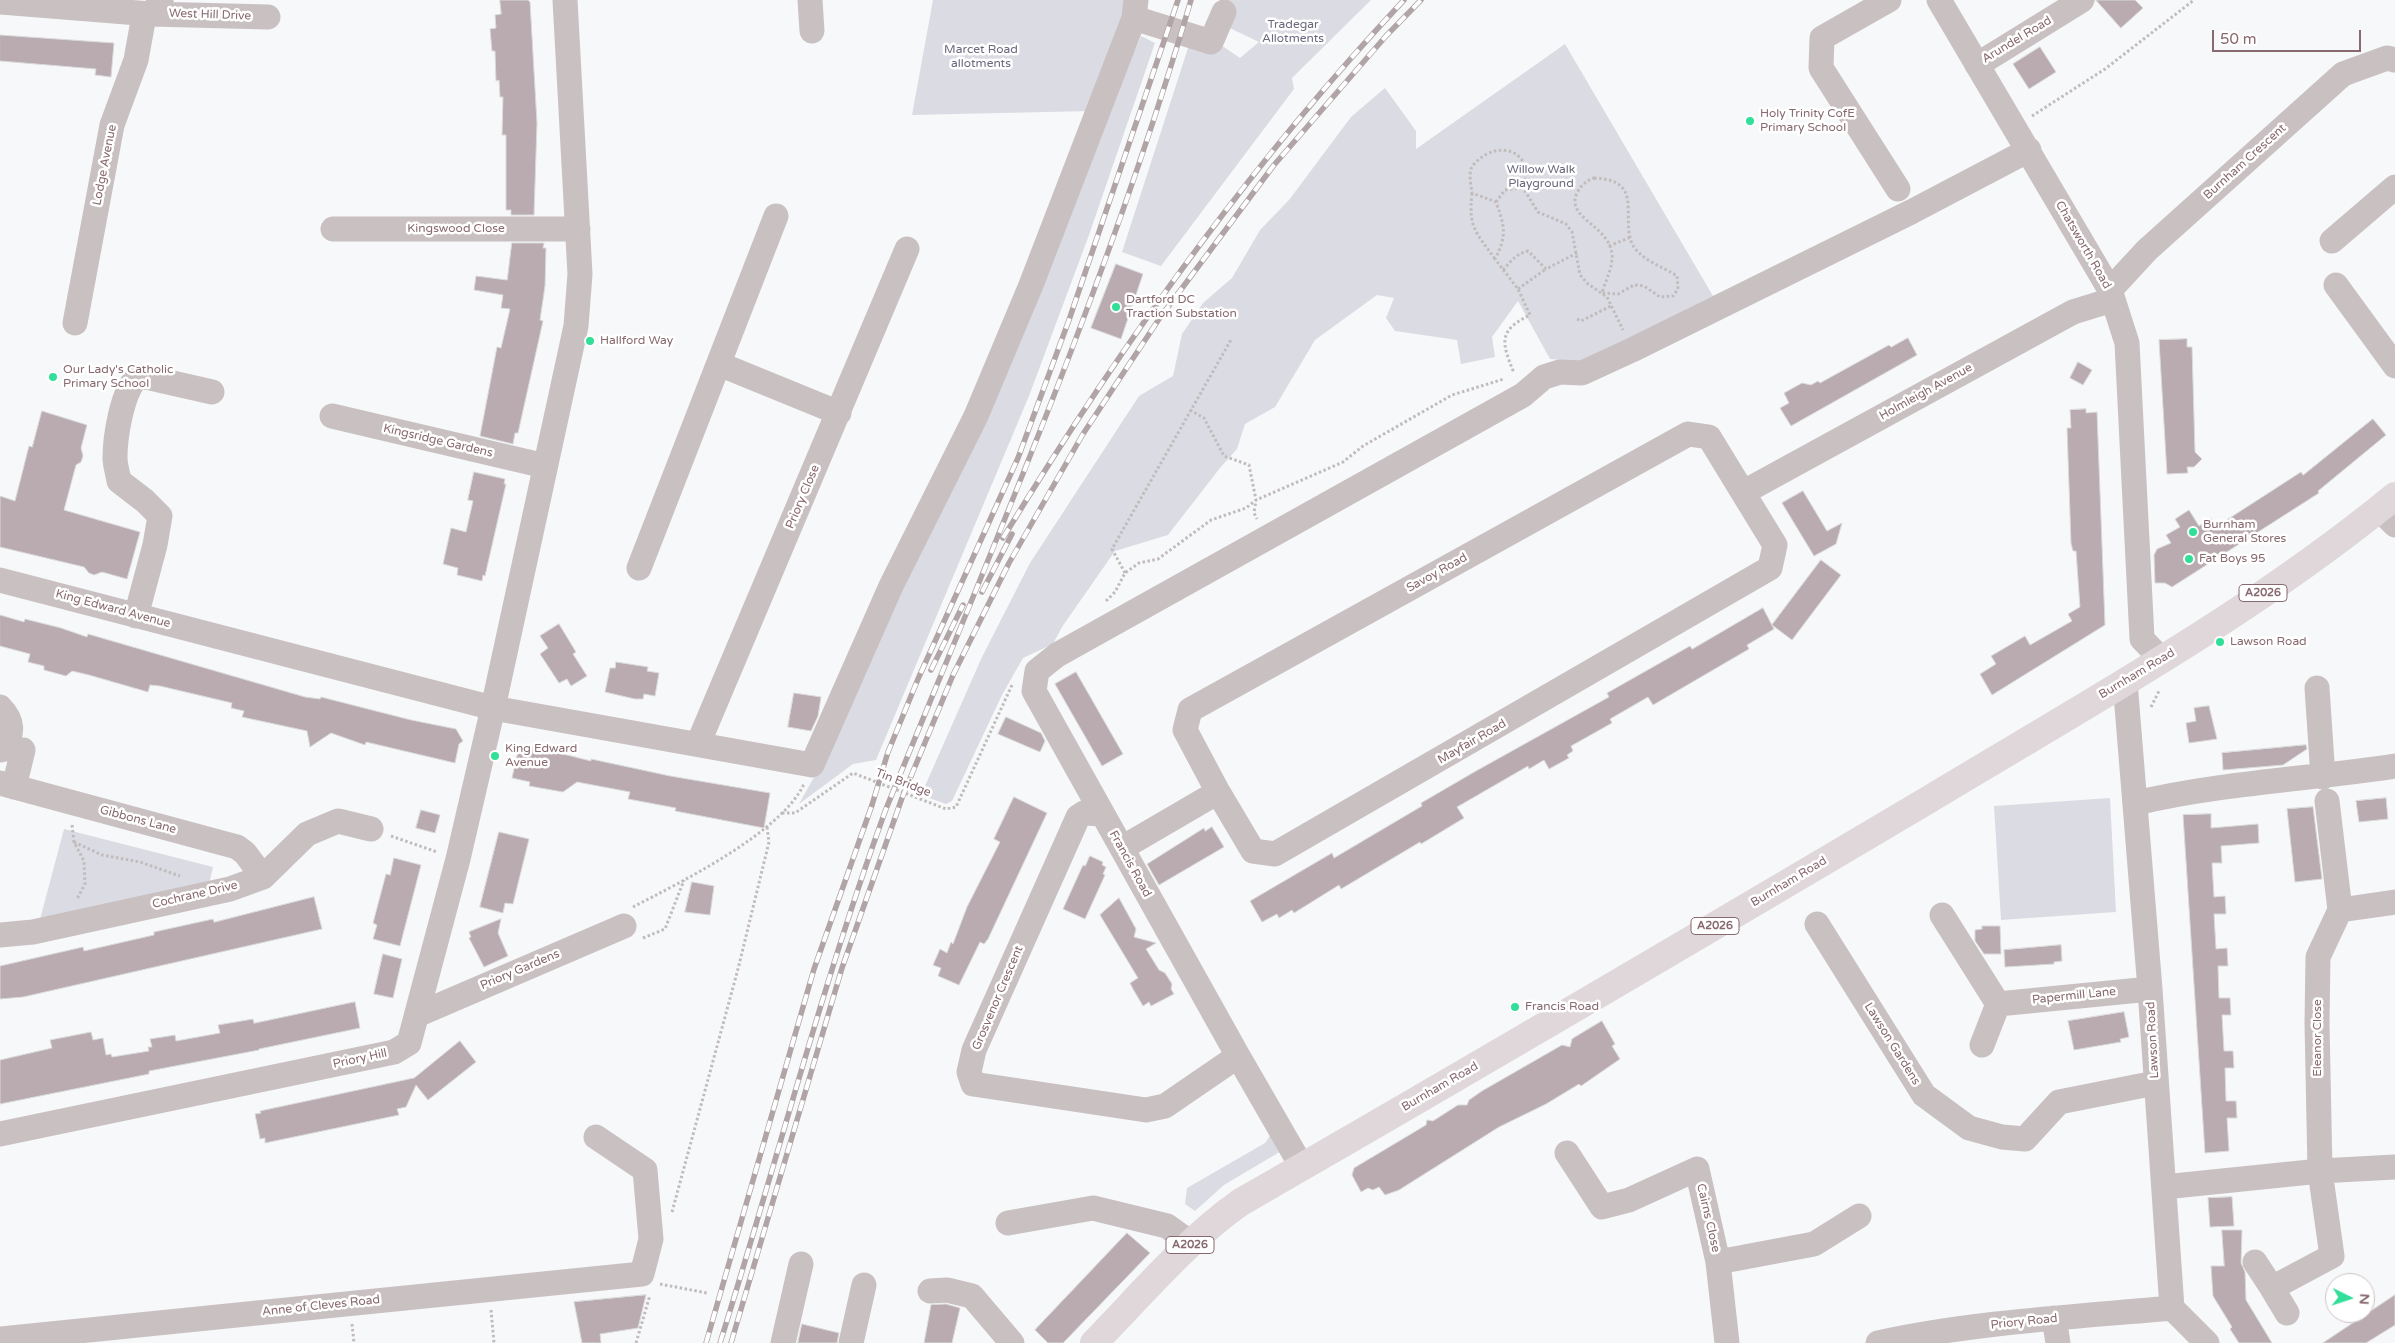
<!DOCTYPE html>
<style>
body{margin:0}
#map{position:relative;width:2395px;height:1343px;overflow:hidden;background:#f7f8f9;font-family:"Varela Round",sans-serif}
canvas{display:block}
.north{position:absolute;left:2325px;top:1273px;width:50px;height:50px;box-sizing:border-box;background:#fff;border:1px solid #cfc3c5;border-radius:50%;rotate:94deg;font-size:14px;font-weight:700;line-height:20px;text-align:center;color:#87696f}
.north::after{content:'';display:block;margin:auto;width:18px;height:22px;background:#31df98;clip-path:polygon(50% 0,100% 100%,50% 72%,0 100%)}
.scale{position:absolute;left:2212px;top:30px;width:149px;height:22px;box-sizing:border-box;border:2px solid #87696f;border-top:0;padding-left:6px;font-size:15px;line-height:18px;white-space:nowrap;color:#87696f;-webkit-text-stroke:4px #fff;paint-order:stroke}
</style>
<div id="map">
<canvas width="2395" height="1343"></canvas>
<div class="north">N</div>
<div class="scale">50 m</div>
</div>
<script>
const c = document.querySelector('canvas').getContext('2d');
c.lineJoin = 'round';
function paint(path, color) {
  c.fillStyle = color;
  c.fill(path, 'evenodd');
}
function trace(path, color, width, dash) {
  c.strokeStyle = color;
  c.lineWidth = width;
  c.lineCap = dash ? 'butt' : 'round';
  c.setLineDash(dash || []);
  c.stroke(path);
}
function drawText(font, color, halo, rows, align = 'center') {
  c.font = font + ' "Varela Round",sans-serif';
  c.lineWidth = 5;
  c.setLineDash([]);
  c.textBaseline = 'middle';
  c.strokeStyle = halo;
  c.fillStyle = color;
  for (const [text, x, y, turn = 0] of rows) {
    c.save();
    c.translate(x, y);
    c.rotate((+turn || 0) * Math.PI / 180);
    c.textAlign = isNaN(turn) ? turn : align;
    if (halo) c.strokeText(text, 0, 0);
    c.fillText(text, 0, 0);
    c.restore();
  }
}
paint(new Path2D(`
 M933,0H1124L1125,17L1091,111L912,115Z
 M1220,0H1371L1292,78L1294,89L1161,266L1122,252L1189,45H1221L1240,58L1259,42L1215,21Z
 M1141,36L1155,43L1089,235L1029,396L876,760L853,764L799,804L819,768Z
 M1565,44L1713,296L1583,362L1550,359L1518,301L1492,337L1495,357L1461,364L1457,340L1395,331L1386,318L1394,298L1377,295L1315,340L1275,407L1245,424L1237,449L1220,468L1168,535L1115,551L1062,627L1053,644L1023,658L1002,695L952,801L946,804L921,795L982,657L1030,563L1139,396L1173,376L1182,334L1203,303L1232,278L1260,230L1289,200L1351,117L1385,88L1416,131V149Z
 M2110,798L2116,912L2001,920L1994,806Z
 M64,829L213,867L208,889L39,923Z
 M1274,1130L1283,1150L1224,1185L1195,1211L1185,1204L1187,1188L1265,1143Z`), '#dbdce3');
const building = new Path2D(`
 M500,0H528L530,2L537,123L534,215H511V210H506V135H502L503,97H500L499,80L496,81L495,51H492L490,29L496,28L495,15L501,14Z
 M2096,0H2135L2143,8L2121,28Z
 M0,35L114,43L111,77L95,75L96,69L0,61Z
 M2040,47L2056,72L2029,89L2013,64Z
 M512,243H544L543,248H546L545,286L540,320L543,321L518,433H515L513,444L480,436L497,347L501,348L510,309L501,308L503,295L474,290L476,276L507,280Z
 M1116,264L1143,274L1121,339L1091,328Z
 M1908,338L1917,355L1791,426L1780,408L1789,403L1784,393L1802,383L1811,385L1818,381L1820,383L1889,345L1891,347Z
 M2187,339V347H2192L2195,452L2202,459L2194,467H2187L2188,473L2167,474L2159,340Z
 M2078,362L2092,370L2083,385L2070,378Z
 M2086,409V413L2097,412L2105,625L1992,695L1980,674L1996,664L1991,656L2025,636L2030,645L2072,621L2068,614L2080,607L2076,551H2073L2071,543L2067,428H2071L2070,410Z
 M42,411L87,425L81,448L83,456L81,462L76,465L64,510L140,532L127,579L102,572L94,575L89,573L84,567L0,547V496L15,501L29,446L32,447Z
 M2373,419L2386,435L2318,491L2319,493L2172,587L2165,583H2155L2154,555L2157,549L2171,543L2166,535L2180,527L2175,519L2189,510L2199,526L2211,518L2215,524L2220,521L2222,523L2301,472L2303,475Z
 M474,472L505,479L504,484H506L485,576L483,575L482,581L457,575L458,568L443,564L451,528L466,532L473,501L468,500Z
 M1803,491L1827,531L1842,523L1836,544L1814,556L1782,503Z
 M1821,560L1841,575L1792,640L1772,625Z
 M1763,608L1774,629L1747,645L1749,649L1653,705L1648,697L1610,719L1612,723L1571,746L1573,751L1567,755L1569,758L1549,769L1544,760L1529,769L1528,766L1457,807L1464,818L1421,844L1420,842L1341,889L1339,885L1294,913L1292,910L1279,918L1277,914L1262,922L1250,901L1332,853L1334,858L1422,806L1421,803L1476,771L1609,697L1607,693L1690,646L1692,649Z
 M0,615L24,622L25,619L61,628L87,637L88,634L305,697L320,699L321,697L411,720L456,729L463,741L459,744L455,763L366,742L365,745L331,733L310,747L307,731L242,717L244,711L231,708L232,703L160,686L150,685L148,692L89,675L72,671L66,676L44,670V666L28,662L30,654L0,646Z
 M559,624L576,652L573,654L587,676L571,686L567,679L559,683L540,654L548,648L540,636Z
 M616,662L648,667L647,671L659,673L655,696L644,694L643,699H635L605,692L610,668H615Z
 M1076,672L1123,754L1102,766L1055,684Z
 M794,693L821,697L818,716L811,731L788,727Z
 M2209,706L2217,739L2189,743L2186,723L2196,721L2194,708Z
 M1006,717L1041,733L1045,741L1040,752L998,734Z
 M527,745L591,761V759L670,776L770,793L764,828L675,811L676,808L628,799L630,792L577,782L563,792L529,786L530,782L512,778L519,747L526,749Z
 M2306,745L2307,749L2283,765L2223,770L2222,753Z
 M1014,797L1047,813L988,939L984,944L980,942L959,985L938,976L941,968L933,965L940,949L947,953L951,942L953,944L967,907L1000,842L994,839Z
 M2386,798L2388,819L2359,822L2356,801Z
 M2313,807L2322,879L2295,882L2287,809Z
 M421,810L440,815L435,833L416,828Z
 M2211,814V828L2258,824L2259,843L2221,846L2222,863H2212L2214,897L2225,896L2226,914H2214L2216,949L2227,948L2228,966H2218L2219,998H2230L2231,1015H2222L2224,1051H2233L2234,1068H2225L2226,1101H2236L2237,1118H2227L2229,1151L2205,1153L2183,815Z
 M1212,827L1224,847L1159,885L1147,864L1204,828L1205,831Z
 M499,832L529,839L513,904L505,903L503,913L480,907Z
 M1090,856L1103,862L1102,865L1106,867L1103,874L1105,875L1085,919L1063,909L1083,865L1085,866Z
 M394,858L421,865L400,946L373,939L377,925L373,923L386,874L390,875Z
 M692,882L714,886L710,915L685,912Z
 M314,897L322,929L23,997L0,999V966L83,947L84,951L154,935V932L213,919L214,922Z
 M1119,898L1136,929L1134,937L1156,943L1146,949L1159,970L1165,973L1172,984L1171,989L1174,994L1151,1006L1149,1002L1143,1006L1133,989L1130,983L1138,978L1100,915Z
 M501,919L498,933L508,956L484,967L469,938L471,937L469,932Z
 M1982,926H2000L2001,954H1984L1975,941V930L1982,929Z
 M2061,945L2062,961L2054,962V964L2005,967L2004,950Z
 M383,954L402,959L393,998L374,994Z
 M355,1002L360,1028L259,1049V1050L149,1071V1074L0,1104V1060L52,1048L50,1040L91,1032L93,1040L103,1038L106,1055L111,1054L112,1057L149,1051L148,1047H152L150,1039L175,1035L176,1041L220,1033L218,1025L253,1019L254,1023Z
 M2124,1012L2129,1037L2120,1039L2121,1042L2074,1050L2068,1021Z
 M1602,1021L1615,1044L1612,1046L1620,1059L1581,1086L1579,1084L1546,1104L1499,1127L1399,1190L1385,1195L1379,1187L1373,1190L1368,1188L1361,1192L1352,1175L1354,1168L1426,1125L1427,1120L1433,1121L1458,1105H1467L1469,1100L1482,1091L1562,1045L1570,1047L1572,1039Z
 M460,1041L476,1062L428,1100L416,1085L406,1107L397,1109L399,1115L265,1143V1138L260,1139L255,1114L261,1113L260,1111L414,1078Z
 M2232,1197L2234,1226L2210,1227L2208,1198Z
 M2222,1230H2242L2241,1263L2245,1272L2246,1300L2272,1343H2239L2230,1329L2232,1327L2213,1296L2211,1266H2224Z
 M1127,1233L1150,1253L1063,1343H1048L1035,1330Z
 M646,1295L638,1328L600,1334L601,1343H582L574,1302Z
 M2395,1295V1325L2366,1343H2323Z
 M946,1304L960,1308L952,1343H924L931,1305Z
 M802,1324L839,1333L837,1343H798Z`);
paint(building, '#b9abaf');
trace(building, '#d9dadb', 1);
trace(new Path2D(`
 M2032,116L2105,69L2194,0
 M1594,178C1643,180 1622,213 1631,241C1637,259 1664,267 1677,276L1678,289L1673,296L1660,297L1644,286L1634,285L1618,294L1602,293C1605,282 1613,267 1612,255C1610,225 1565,219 1577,193C1581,185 1586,181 1594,178Z
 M1522,186L1538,212L1566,224L1572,232L1580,275L1588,284L1607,297L1623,330
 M1472,193C1468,228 1476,232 1495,259
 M1496,202L1505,190L1521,188C1538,165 1511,137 1482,157C1478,160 1473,164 1471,169C1469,176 1471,186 1472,193L1496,202C1505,227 1507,236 1495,259L1518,289L1530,315C1497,331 1502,343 1514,373
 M1609,246L1631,237
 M1503,270C1511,261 1516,254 1528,251L1546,269L1577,253
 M1518,289L1546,269
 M1577,319L1581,321L1611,306
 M1190,410L1204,418L1224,456L1249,465L1256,500L1254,513L1257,519
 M1125,573L1112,549L1232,338
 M1106,601L1115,592L1125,573L1139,563L1158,559L1211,520L1246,508L1256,500L1343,462L1363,446L1452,395L1504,379
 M2151,707L2159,691
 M782,813H795L853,773L946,809L956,807L1012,685
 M72,825L74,842L84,861L85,884L77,899
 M391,836L437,852
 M74,842L102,855L140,862L180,876
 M633,907C681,882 781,833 804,784
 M643,938L665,929L684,880
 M672,1212L738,969L769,842L767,827
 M660,1284L707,1293
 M491,1310L494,1343
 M352,1324L354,1343
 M636,1343L650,1295`), '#c1bbbc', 3, [2.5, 2.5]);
trace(new Path2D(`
 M810,0L812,31
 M1889,0L1822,38L1821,68L1898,189
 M1939,0L2110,290L2127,343L2142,639L2162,660
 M0,2L151,14L268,17
 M1134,18L1211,42L1224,12
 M1977,65L2082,0
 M333,229H578
 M2332,241L2395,187
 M2336,285L2395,366
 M2110,290L2147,250L2343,74L2387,58L2395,60
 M75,323L112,125L136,60L143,21L161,3V0
 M719,364L839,413
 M332,416L545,466
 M1744,492L2073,312L2112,300
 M2379,509L2395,525
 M639,568L776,216
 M0,580L493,708L812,765L891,586L976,416L1031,285L1134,18L1136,0
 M136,616L155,545L160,516L145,501L119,481C118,474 115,465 115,458C115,436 122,394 136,378L146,377L212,392
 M2125,682L2150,989L2172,1308
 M2317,688L2323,777
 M0,707C14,721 13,733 4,749L0,750
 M698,744L907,249
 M0,783L237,847L245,853L263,877
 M14,787L23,750
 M2136,803C2221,783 2309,779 2395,766
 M1102,814L1084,813L1078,817L974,1050L969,1072L973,1084L1146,1110L1165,1106L1238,1056
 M1122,848L1218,792L1253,851L1275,854L1770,568L1775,545L1709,437L1688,434L1190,710L1185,730L1218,792
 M2340,910L2395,902
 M1942,915L1998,1004L2150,989
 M1817,924L1924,1095L1969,1128L2002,1137L2025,1139L2059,1102L2155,1083
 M0,935L33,932L230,889L263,877L307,834L338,821L371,829
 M417,1015L624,926
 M1982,1045L1998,1004
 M0,1134L394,1052L409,1043L458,859L493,708L576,326L580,274L565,0
 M1567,1153L1602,1207L1629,1200L1697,1169L1718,1262L1727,1343
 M1302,1167L1238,1056L1034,691L1037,671L1057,655L1523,395L1544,377L1560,372L1582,373L1632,350L1911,212L2029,150
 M2164,1187L2320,1171L2395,1167
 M1008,1223L1093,1208L1167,1226L1192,1244
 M1718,1262L1814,1244L1859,1216
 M2255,1262L2272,1288
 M930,1291L947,1290L972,1296L1012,1343
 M2172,1308L2207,1343
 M2287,1313L2272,1288L2332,1256L2320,1171L2317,1023L2318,957L2340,910L2327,801
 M2054,1318L2058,1343
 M0,1339L642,1274L651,1239L645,1170L596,1137
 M783,1343L801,1264
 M851,1343L864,1285
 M1878,1343C1974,1322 2074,1317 2172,1308`), '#c9c0c2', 25);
trace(new Path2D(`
 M1094,1343C1139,1297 1189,1238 1241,1202C1471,1070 1700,935 1928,800C2087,704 2251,614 2395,496`), '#dfd7d9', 28);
const rail = new Path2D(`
 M1003,538C1119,347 1250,164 1404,0
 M982,592L1012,534
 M931,670L963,605
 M706,1343L814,969L872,805L888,752L918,679L1018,458L1069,320L1178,0
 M720,1343C776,1165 822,984 886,809C995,542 1110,277 1191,0
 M731,1343L842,968L902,798L953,675L1009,563L1083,434L1159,319L1274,165L1386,36L1421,0`);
trace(rail, '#b0a4a6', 5.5);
trace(rail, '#fff', 4, [11]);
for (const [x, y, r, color] of [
 [1750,121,5,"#31df98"],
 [1116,307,5,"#31df98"],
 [590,341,5,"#31df98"],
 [53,377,5,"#31df98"],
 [2193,532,5,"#31df98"],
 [2189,559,5,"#31df98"],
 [2220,642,5,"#31df98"],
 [495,756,5,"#31df98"],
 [1515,1007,5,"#31df98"]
]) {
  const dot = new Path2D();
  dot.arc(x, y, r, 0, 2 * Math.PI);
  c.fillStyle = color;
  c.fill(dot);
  trace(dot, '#fff', 2);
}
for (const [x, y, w] of [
 [2263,593,48],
 [1715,926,48],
 [1190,1245,48]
]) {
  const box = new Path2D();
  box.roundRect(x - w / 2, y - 8.5, w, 17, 4);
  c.fillStyle = '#fff';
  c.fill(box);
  trace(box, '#87696f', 1);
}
drawText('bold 11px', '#87696f', null, [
 ["A2026",2263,593],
 ["A2026",1715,926],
 ["A2026",1190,1245]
]);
drawText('12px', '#87696f', '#fff', [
 ["West Hill Drive",210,15,2],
 ["Arundel Road",2017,40,-31],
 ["Burnham Crescent",2245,162,-42],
 ["Lodge Avenue",105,165,-79],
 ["Kingswood Close",456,229],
 ["Chatsworth Road",2083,245,60],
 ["Holmleigh Avenue",1926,392,-29],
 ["Kingsridge Gardens",438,441,13],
 ["Priory Close",803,497,-67],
 ["Savoy Road",1437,573,-29],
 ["King Edward Avenue",113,609,15],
 ["Burnham Road",2137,674,-31],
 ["Mayfair Road",1472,742,-30],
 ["Tin Bridge",903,783,21],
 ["Gibbons Lane",138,820,15],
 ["Francis Road",1130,864,61],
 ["Burnham Road",1789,882,-31],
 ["Cochrane Drive",195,895,-13],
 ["Priory Gardens",520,970,-23],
 ["Papermill Lane",2074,996,-6],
 ["Grosvenor Crescent",998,998,-67],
 ["Eleanor Close",2318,1038,-90],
 ["Lawson Road",2153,1040,-93],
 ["Lawson Gardens",1892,1044,58],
 ["Priory Hill",360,1059,-12],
 ["Burnham Road",1440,1087,-30],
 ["Cairns Close",1708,1218,77],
 ["Anne of Cleves Road",321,1306,-6],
 ["Priory Road",2024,1322,-6]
]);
drawText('12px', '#6b687e', '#fff', [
 ["Tradegar",1293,25],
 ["Allotments",1293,39],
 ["Marcet Road",981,50],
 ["allotments",981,64],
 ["Willow Walk",1541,170],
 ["Playground",1541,184]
]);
drawText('12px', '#87696f', '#fff', [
 ["Holy Trinity CofE",1760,114],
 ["Primary School",1760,128],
 ["Dartford DC",1126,300],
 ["Traction Substation",1126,314],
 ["Hallford Way",600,341],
 ["Our Lady's Catholic",63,370],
 ["Primary School",63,384],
 ["Burnham",2203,525],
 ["General Stores",2203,539],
 ["Fat Boys 95",2199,559],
 ["Lawson Road",2230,642],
 ["King Edward",505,749],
 ["Avenue",505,763],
 ["Francis Road",1525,1007]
], 'left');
</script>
